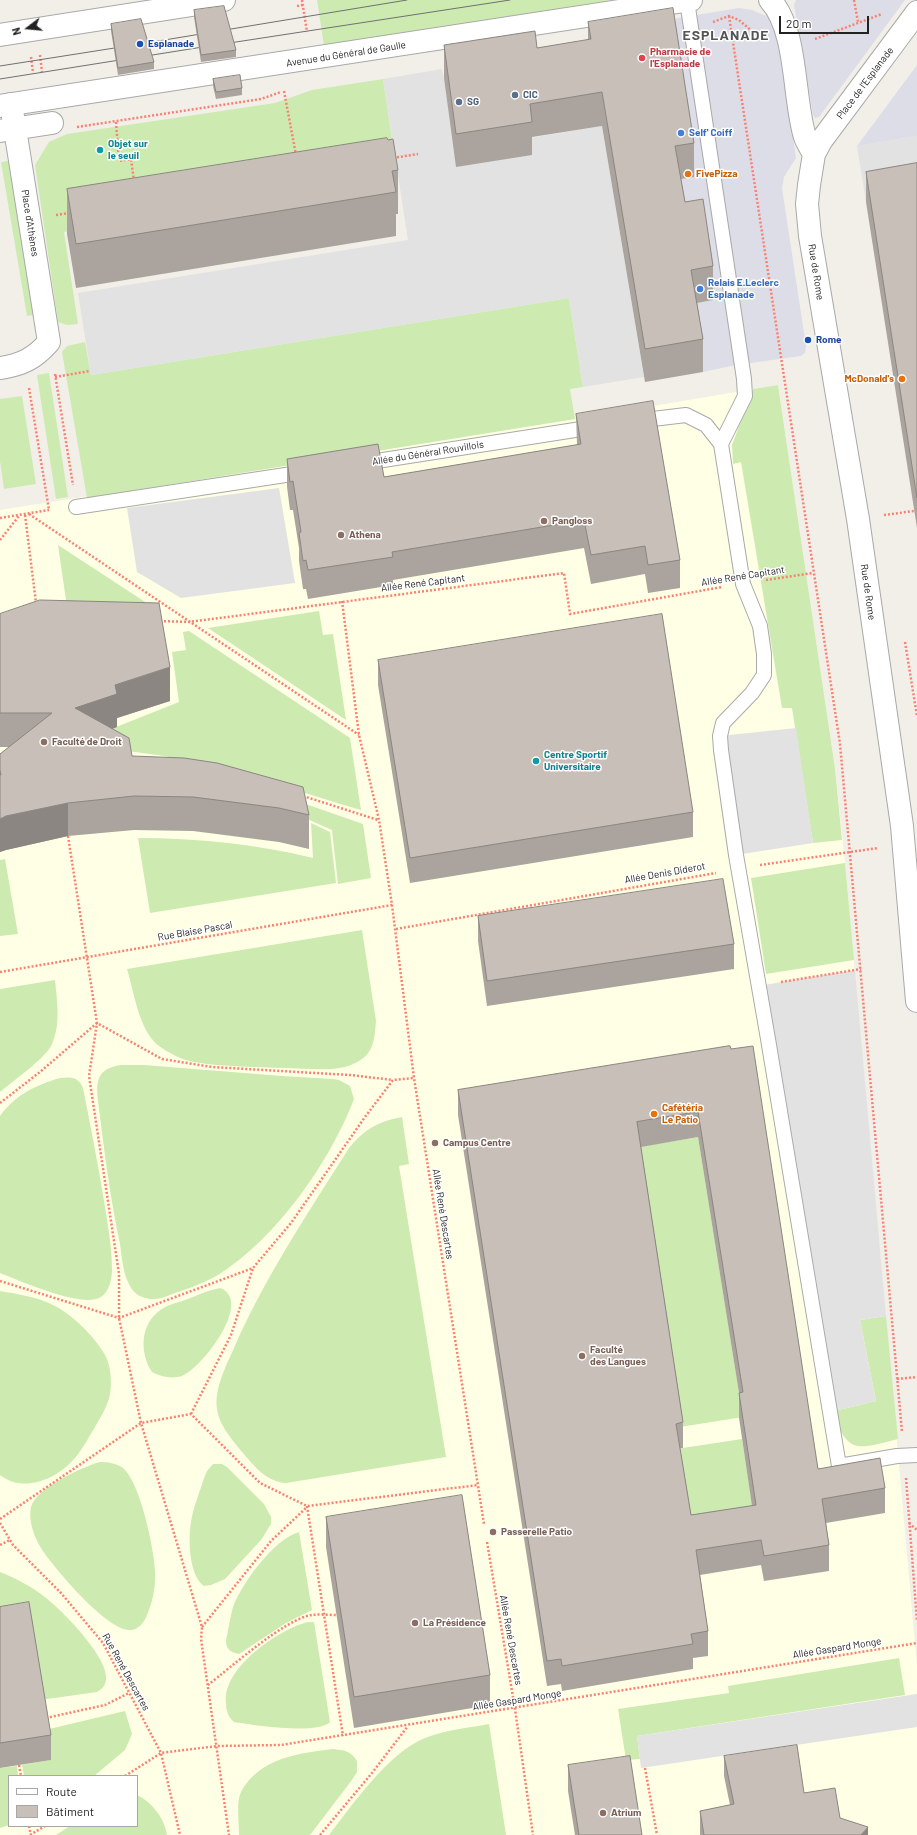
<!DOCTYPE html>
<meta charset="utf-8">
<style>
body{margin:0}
#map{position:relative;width:917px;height:1835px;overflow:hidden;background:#f2efe9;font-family:Barlow,sans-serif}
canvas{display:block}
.legend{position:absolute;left:8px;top:1775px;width:130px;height:52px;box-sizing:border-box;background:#fff;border:1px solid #a7a7a7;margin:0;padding:5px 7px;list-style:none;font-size:12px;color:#222}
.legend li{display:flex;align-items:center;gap:8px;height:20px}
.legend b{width:20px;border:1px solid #a7a7a7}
.north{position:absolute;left:8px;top:8px;width:40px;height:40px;-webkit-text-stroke:3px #fff;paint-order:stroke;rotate:254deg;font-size:11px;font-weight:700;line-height:16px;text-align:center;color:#222}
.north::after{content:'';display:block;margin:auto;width:14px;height:18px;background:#222;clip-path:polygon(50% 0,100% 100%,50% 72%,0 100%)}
.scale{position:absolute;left:779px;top:16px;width:90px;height:18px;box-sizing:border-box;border:2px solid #222;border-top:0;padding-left:5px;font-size:12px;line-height:14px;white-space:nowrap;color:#222;-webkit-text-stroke:3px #fff;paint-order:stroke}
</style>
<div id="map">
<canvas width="917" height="1835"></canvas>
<ul class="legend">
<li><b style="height:5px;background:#fff"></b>Route</li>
<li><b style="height:11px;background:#c7bfb8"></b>Bâtiment</li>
</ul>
<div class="north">N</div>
<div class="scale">20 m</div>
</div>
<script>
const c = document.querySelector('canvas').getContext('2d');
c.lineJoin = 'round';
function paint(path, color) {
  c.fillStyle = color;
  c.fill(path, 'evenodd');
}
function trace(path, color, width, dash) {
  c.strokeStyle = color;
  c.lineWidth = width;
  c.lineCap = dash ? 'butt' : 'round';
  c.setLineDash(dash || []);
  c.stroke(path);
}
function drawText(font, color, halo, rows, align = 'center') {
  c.font = font + ' Barlow,sans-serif';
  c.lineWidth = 3;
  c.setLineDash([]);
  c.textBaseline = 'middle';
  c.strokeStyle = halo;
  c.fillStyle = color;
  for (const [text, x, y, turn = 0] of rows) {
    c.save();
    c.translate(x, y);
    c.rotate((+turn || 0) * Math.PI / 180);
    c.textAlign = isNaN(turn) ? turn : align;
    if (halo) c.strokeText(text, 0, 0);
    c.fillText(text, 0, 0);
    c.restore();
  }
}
paint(new Path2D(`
 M778,385L835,768L845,863L917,1666V1835H0V510L575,419ZM9,1776H137V1826H9Z`), '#ffffe5');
paint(new Path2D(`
 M317,0H612L324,46Z
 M383,79L398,178L64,232L78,324L67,325L58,322L35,165L49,142L67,134L275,103L312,90Z
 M14,160L40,314L27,316L1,162Z
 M569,298L583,387L570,389L575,419L87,498L62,352L67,346L85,342L91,375Z
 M49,373L68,497L56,499L37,375Z
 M778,385L835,768L842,840L813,843L792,708H782L741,462L733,464L732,445L753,389Z
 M22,396L36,484L4,489L0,461V399Z
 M58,545L159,611L67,607Z
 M319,611L323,635L333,634L346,720L208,628Z
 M189,631L350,738L361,810C306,794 251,775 194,762C163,755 131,751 98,748L96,735L179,702L172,652L186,650L183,632Z
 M300,802L363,824L371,878L338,884L332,830L296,814Z
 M311,823L330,832L336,883L150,913L138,838C198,838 255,844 313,858Z
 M5,859L18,934L0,936V860Z
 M845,863L854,960L766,974L751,878Z
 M362,930L376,1021C375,1035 374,1051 362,1059C355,1064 347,1067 339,1068C322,1071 303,1068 285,1068C255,1067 224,1067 194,1062C183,1060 168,1053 159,1046C139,1031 134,992 127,969Z
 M55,980C57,1001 61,1024 52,1044C47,1057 12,1082 0,1092V989Z
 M121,1065H144L282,1076L333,1079L339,1080L350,1086L354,1099C330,1162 276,1239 218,1275C201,1285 180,1291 162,1298C150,1301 136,1298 130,1286C123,1274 122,1258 120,1244C110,1197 104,1149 98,1101C96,1080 97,1069 121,1065Z
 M60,1078C70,1077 78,1076 83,1088C90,1123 97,1159 103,1195C107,1220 112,1245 112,1270C112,1279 109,1292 101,1297C83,1309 21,1281 0,1273V1116C15,1095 36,1085 60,1078Z
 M402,1117L409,1164L399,1166L446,1457L286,1483C267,1482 255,1467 243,1453C233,1441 219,1425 217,1409C214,1389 226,1366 234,1348C265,1277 308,1213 349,1148C363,1130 379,1121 402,1117Z
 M698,1137L743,1417L680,1427L637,1147Z
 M220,1288C254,1301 202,1368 182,1376C172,1379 161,1377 152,1372C139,1352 140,1323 162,1309C169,1304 180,1302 188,1299C198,1295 209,1290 220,1288Z
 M0,1291C18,1294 37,1297 53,1305C72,1314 95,1337 105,1355C111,1366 112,1382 110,1394C108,1406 101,1416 95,1427C88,1438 82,1451 73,1460C56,1480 22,1493 0,1475Z
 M886,1316L898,1439C854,1450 851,1454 830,1412L876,1401L860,1320Z
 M742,1439L756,1530L691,1540L676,1449Z
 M100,1462C108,1462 116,1463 123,1468C140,1482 154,1548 155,1571C156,1586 153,1601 147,1615C144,1622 139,1630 130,1630C107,1631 53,1567 41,1548C34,1537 28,1520 31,1507C36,1488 82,1467 100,1462Z
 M213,1464H222L227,1467L264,1504L271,1517V1524L261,1540L225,1579L211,1585L204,1586C189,1576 188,1539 191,1522C193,1507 200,1492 204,1478L207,1471Z
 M299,1532L312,1610L286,1623L239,1654C231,1652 226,1650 226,1641C228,1630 230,1618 233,1607C242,1583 274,1539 299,1532Z
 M0,1572C18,1579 38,1590 52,1603C68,1617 109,1659 106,1680C105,1686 102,1689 97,1692L40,1700L0,1632Z
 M308,1622H314L330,1722C317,1735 253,1725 234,1722C228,1717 226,1710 226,1703C222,1668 279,1629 308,1622Z
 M899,1658L905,1695L637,1736L640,1759L626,1760L618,1709L729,1693L728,1686Z
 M125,1711L132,1734L125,1750L94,1776H24L22,1765L50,1760L45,1730Z
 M489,1724L506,1835H329C353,1804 389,1752 425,1738C445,1730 468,1728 489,1724Z
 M333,1749C344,1750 351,1751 357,1761V1772L352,1780L310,1835H239C239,1823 237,1809 239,1798C241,1790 245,1785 250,1779C272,1756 302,1753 333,1749Z
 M17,1766L18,1776H9V1825L0,1828V1768Z
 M137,1795C152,1802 165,1819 167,1835H56L70,1826H137Z`), '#cdebb0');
paint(new Path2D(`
 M442,69L444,79L530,138L602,126L644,377L583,387L569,298L91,375L78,293L408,240L383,79Z
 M917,136V194L866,202L857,146Z
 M279,488L295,583L181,598L137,572L127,508Z
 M796,728L813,843L736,855L720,736Z
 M855,970L886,1316L860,1320L876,1401L830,1412L758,986Z
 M917,1694V1727L641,1768L637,1736Z`), '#e2e2e2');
paint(new Path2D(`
 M796,0H905L819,117L815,118L813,115L794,5Z
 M739,8L752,10L766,16L777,28L796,158L784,177L782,188L806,346L805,353L801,356L736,365L703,372L691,304L713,300L685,236L675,180L694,176L666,20Z
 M917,65V136L857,146Z`), '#dddde8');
const service = new Path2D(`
 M687,1L744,379L745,396L721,444L743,584L760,626L764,654V675L752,693L723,723L720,736L721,750L736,855L768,1039L839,1466L897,1456L917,1455
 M636,421L686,415L706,425L721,444
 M364,463L594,427
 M76,507L305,472`);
const minor = new Path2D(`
 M770,0C798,30 793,99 805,137C807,143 811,148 814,154
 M917,12L821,141L814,154L809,185L807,204L810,236L858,519L902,826L917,1001
 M0,131L52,123
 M0,368C22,365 35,358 49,342L11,104`);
const tertiary = new Path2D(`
 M0,35L224,0
 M0,106L691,0`);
trace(service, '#a9a9a9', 16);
trace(minor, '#a9a9a9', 24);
trace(tertiary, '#a9a9a9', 24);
trace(new Path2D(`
 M302,0L307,32
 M854,0L858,22
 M297,6L303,5
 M729,16L840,744L902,1432
 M713,22L729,16L739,20L760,38
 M815,39L882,14
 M40,55L42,72
 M31,57L33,73
 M284,91L296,155
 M116,122L119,161L131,159L134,181
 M77,127L261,99L281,92
 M393,158L418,154
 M56,215L69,213
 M55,374L73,485
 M55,377L90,371
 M29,388L49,510
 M29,514L359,735
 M25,515L36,603
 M884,515L914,511
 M0,518L49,510
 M0,540L19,516
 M766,580L813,573
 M342,601L359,735L379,820L392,905L414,1078L484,1524
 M160,621L189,622L564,573L570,614L722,587
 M905,642L917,716
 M303,796L378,820
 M68,836L97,1023L89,1076L119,1274V1318L141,1423L202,1627L201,1639L229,1835
 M760,865L878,848
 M396,929L716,873
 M0,972L392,905
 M781,982L861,969
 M0,1103L40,1072L97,1023L162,1059L212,1067L350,1075L393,1080
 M0,1281L119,1318L253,1268L291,1223L365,1117L393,1080L414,1078
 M897,1379L917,1377
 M191,1414L231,1335L253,1268
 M906,1478L917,1621
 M307,1506L343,1736
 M0,1519L141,1423L191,1414L260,1483L307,1506L478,1485
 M0,1523L13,1545L61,1593L103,1643L161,1753L180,1835
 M909,1523L917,1530
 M487,1542L515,1709L533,1835
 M0,1545L10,1540
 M202,1627L271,1541L307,1507
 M208,1685C230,1668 286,1618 312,1615C319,1614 328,1615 336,1615
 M46,1718L105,1705L129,1693
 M19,1765L21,1776
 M645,1768L657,1835
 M125,1776L161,1753L217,1746L281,1745L917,1643
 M29,1826L31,1835
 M30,1835L45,1826
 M320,1835L372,1773L408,1726`), '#fa8072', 2.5, [2, 2]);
trace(service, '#fff', 14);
trace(minor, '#fff', 22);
trace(tertiary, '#fff', 22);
trace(new Path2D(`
 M223,44L510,0
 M140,57L209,46
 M0,66L140,44L407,0
 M0,79L126,59`), '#707070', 1);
paint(new Path2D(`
 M194,10L236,50V57L201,62L194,17Z
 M588,22L694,143V177L681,179L685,202L713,266V300L697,303L703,339V372L645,382L602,126L532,137V155L456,167L444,78V45L537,48L588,40Z
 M111,24L154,62V69L118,75L111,31Z
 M213,79L242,88V95L216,99L213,86Z
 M388,140L398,170V214H396V236L76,288L67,234V189Z
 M917,163V528L866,202V172Z
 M576,414L680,560V588L648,593L645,574L591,584L584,548L393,580V585L308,599L306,589H303L299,561V548L293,510H290L287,487V459L384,477L577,445Z
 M0,614L170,701L117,718V727L112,729L132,756L309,815V849L279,842L193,831L134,830L68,836L6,850L0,852V754L10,747H0Z
 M378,660L693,812V837L410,883L378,685Z
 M478,916L734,944V969L487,1006L478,941Z
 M730,1046L818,1469L885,1488V1513L826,1523L829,1545V1571L764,1581L761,1565L700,1575L708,1631V1656L693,1658V1669L562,1691L561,1684L547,1686L458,1115V1090ZM698,1137L739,1393V1418L752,1506L691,1515L680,1448H683V1422L641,1147Z
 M326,1517L490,1675V1705L354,1728L326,1547Z
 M0,1607L51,1735V1760L0,1768Z
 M724,1756L804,1793L840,1818L868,1835H700V1811L730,1805L724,1776Z
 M568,1765L642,1835H575L568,1791Z`), '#aba49e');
paint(new Path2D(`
 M170,667V701L117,718V727L75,742V708L115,685Z
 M68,803V836L6,850L0,852V819L6,816Z
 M868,1827V1835H861Z`), '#8b8681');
const building = new Path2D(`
 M224,6L236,50L201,55L194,10Z
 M673,8L694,143L675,146L685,202L703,199L713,266L691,270L703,339L645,349L602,92L530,104L532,122L456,134L444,45L535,31L537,48L591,39L588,22Z
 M141,19L154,62L118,68L111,24Z
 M240,75L242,88L216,92L213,79Z
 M387,138L388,140L393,139L398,170L392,171L396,192L76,244L67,189Z
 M917,163V498L866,172Z
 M653,401L680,560L648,565L645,546L591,555L584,520L392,552L393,557L308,570L306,560L303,561L299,533L301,532L293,481L290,482L287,459L378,444L384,477L581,444L576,414Z
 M40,600L159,603L170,667L115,685L117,694L75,708L129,738L132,756L184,758L217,763L303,787L309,815L279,808L193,797L134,796L68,803L6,816L0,819V775H1L0,770V754L52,713H0V614Z
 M662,614L693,812L410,858L378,660Z
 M723,879L734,944L487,981L478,916Z
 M730,1046L731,1049L753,1046L818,1469L880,1458L885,1488L822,1499L829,1545L764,1556L761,1540L696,1550L708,1631L691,1634L693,1644L562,1666L561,1659L547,1661L458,1090ZM698,1112L743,1392L739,1393L756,1505L691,1515L676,1424L683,1422L637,1122Z
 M462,1495L490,1675L354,1697L326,1517Z
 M29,1602L51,1735L0,1743V1607Z
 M797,1745L804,1793L835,1788L840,1818L868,1827L861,1835H704L700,1811L734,1804L724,1756Z
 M630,1756L642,1835H579L568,1765Z`);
paint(building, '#c7bfb8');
trace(building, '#8b8681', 1);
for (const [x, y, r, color] of [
 [140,44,4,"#1a4fb4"],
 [642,58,4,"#e0444e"],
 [515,95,4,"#5c6f8a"],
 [459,102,4,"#5c6f8a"],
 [681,133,4,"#3f7fe0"],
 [100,150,4,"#0f9aa8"],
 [688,174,4,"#e8710a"],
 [700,289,4,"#3f7fe0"],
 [808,340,4,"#1a4fb4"],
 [902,379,4,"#e8710a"],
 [544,521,4,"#8d6e63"],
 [341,535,4,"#8d6e63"],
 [44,742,4,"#8d6e63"],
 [536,761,4,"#0f9aa8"],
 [654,1114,4,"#e8710a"],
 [435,1143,4,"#8d6e63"],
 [582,1356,4,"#8d6e63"],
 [493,1532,4,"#8d6e63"],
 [415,1623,4,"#8d6e63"],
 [603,1813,4,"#8d6e63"]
]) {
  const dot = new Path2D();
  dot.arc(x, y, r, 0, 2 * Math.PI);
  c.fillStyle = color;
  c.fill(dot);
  trace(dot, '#fff', 1.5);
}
drawText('bold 10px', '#164399', '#fff', [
 ["Esplanade",148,44],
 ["Rome",816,340]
], 'left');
drawText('bold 10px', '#be3a42', '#fff', [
 ["Pharmacie de",650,52],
 ["l'Esplanade",650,64]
], 'left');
drawText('10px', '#222', '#fff', [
 ["Avenue du Général de Gaulle",346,54,-9],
 ["Place de l'Esplanade",865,83,-53],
 ["Place d'Athènes",30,223,81],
 ["Rue de Rome",816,272,81],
 ["Allée du Général Rouvillois",428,453,-9],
 ["Allée René Capitant",743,576,-9],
 ["Allée René Capitant",423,583,-7],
 ["Rue de Rome",868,592,82],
 ["Allée Denis Diderot",665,873,-10],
 ["Rue Blaise Pascal",195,931,-10],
 ["Allée René Descartes",443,1214,81],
 ["Allée René Descartes",511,1640,80],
 ["Allée Gaspard Monge",837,1648,-9],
 ["Rue René Descartes",126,1672,61],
 ["Allée Gaspard Monge",517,1700,-9]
]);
drawText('bold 10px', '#4e5e75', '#fff', [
 ["CIC",523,95],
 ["SG",467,102]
], 'left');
drawText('bold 10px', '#366cbe', '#fff', [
 ["Self' Coiff",689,133],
 ["Relais E.Leclerc",708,283],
 ["Esplanade",708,295]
], 'left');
drawText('bold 10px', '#0d838f', '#fff', [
 ["Objet sur",108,144],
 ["le seuil",108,156],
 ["Centre Sportif",544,755],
 ["Universitaire",544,767]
], 'left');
drawText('bold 10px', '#c56008', '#fff', [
 ["FivePizza",696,174],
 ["McDonald's",894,379,"right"],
 ["Cafétéria",662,1108],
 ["Le Patio",662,1120]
], 'left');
drawText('bold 10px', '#785e54', '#fff', [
 ["Pangloss",552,521],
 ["Athena",349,535],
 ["Faculté de Droit",52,742],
 ["Campus Centre",443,1143],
 ["Faculté",590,1350],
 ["des Langues",590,1362],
 ["Passerelle Patio",501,1532],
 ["La Présidence",423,1623],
 ["Atrium",611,1813]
], 'left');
c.letterSpacing = '1px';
drawText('bold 14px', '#555', '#fff', [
 ["ESPLANADE",726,35]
]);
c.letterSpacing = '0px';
</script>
